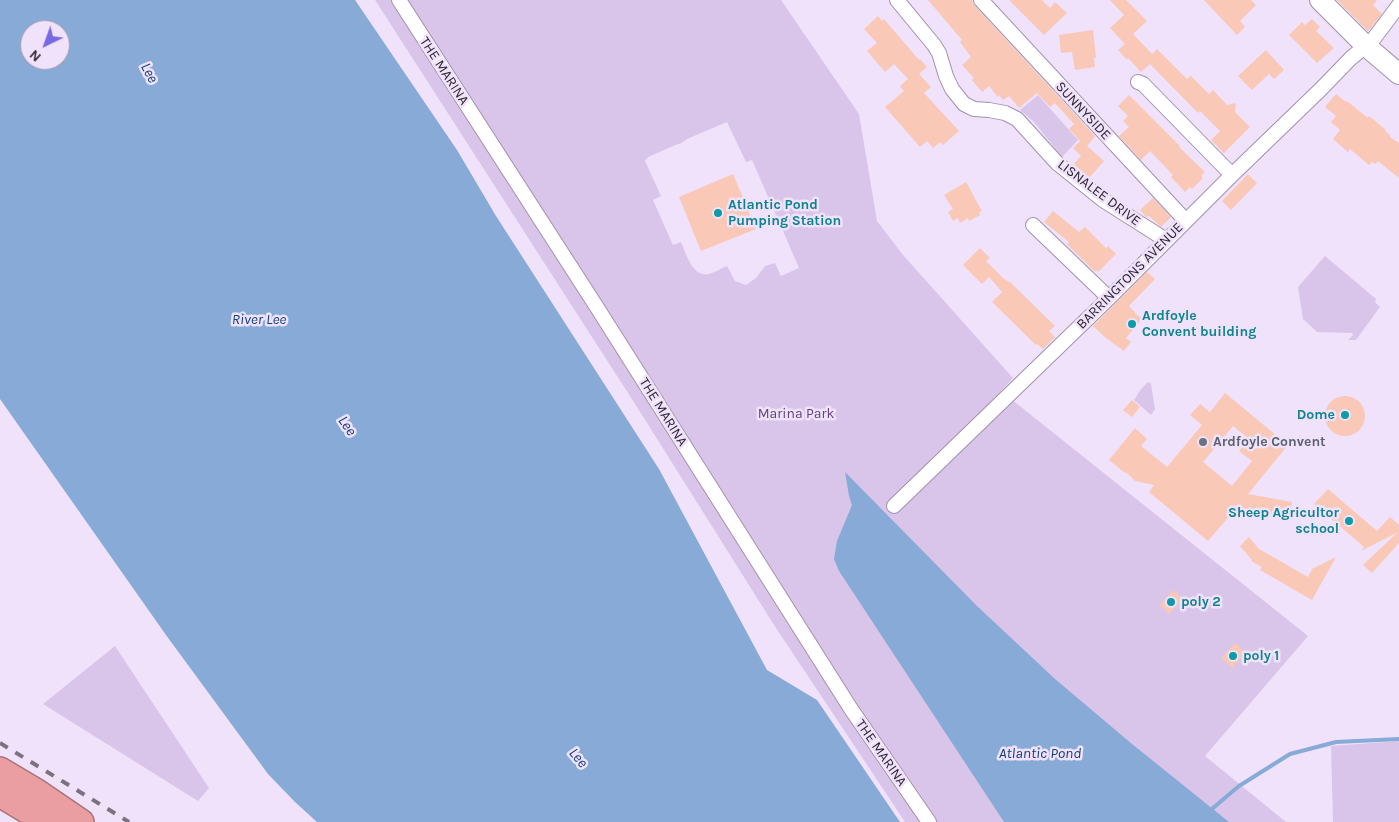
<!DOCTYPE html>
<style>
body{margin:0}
#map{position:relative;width:1399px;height:822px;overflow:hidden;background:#f0e2fb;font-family:Karla,sans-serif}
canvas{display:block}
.north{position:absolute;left:20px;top:20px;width:50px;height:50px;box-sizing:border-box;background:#f0e2fb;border:1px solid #a297aa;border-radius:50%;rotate:222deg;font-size:14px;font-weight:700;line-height:20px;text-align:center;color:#2c2631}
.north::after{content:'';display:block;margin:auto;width:18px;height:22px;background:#7769e4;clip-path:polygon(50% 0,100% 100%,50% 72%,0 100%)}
</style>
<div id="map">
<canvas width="1399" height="822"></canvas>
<div class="north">N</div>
</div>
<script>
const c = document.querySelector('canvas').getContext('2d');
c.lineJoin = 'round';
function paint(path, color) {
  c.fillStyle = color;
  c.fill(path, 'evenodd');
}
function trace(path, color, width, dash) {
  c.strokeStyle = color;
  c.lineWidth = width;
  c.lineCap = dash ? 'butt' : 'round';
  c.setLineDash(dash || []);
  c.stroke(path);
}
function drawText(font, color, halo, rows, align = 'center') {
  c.font = font + ' Karla,sans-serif';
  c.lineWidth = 5;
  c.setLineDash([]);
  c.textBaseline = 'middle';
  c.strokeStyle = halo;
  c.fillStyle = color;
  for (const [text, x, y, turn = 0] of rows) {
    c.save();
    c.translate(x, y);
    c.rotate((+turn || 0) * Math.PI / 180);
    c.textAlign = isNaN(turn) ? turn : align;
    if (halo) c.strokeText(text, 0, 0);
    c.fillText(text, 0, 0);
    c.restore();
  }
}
paint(new Path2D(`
 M375,0H781L859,114L877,221L903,255L1013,378L1001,391L1308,636L1205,756L1286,822H905L774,625L637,407ZM727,122L746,162L752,160L799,268L781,276L775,263L765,266L756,278L746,285L735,281L727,266C721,268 715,273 708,274C692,277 686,253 681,242L673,245L653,200L661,196L645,161L648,157L678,144H680L687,139Z
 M1038,95L1078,140L1062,157L1034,122L1020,110Z
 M1325,256L1376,299L1375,302L1380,307L1356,340H1348L1353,335L1352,333L1317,332L1303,319L1298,287Z
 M1148,382L1151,384L1155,409L1151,415L1134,400L1141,389Z
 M115,646L209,788L198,801L43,704Z
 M1399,741V822H1333L1331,746Z`), '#dac5ea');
paint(new Path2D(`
 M0,0H355L457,150L496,216L659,469L767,670L817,700L900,822H317L295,802L268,774L166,635L0,399ZM30,30H60V60H30Z
 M845,472L977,606L1055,679L1132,744L1229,822H1004L839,571L834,559L837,541L852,505L849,496Z`), '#87aad7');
trace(new Path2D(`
 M1213,808L1239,786L1290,754L1336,742L1399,739`), '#87aad7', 4);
paint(new Path2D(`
 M928,0H972L975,6L1095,136L1087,146L1104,161L1089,178L1074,164L1081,156L1073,148L1080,141L1069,129L1074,124L1055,103L1050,107L1037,93L1019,108L1009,96L1003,100L999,95L998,97L989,86L982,92L972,80L974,78L962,65L971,57L960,42L962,40Z
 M1009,0H1042L1050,8L1055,2L1067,13L1044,35Z
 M1110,0H1126L1147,21L1133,34L1152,54L1157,49L1187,79L1191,76L1209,94L1213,90L1227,105L1236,103L1235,112L1250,127L1224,153L1211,140L1220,131L1200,111L1198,113L1150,64L1141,72L1128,58L1127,60L1118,50L1125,44L1110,28L1124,15Z
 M1204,0H1251L1256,5L1240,21L1245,27L1237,35Z
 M1337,0H1377L1373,5L1382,14L1368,31Z
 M878,16L882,21L884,19L919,60L920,59L927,67L919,74L931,87L924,93L959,131L943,145L940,142L933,148L927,141L920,147L885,107L904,91L900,86L908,79L894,64L885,72L867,51L877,43L864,29Z
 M1312,19L1320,27L1316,31L1334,48L1317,63L1289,35L1302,22L1305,25Z
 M1093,30L1096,58H1094L1095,67L1075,70L1072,52L1061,53L1059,35Z
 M1266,50L1284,70L1274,79L1269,74L1252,90L1238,76Z
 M1336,94L1346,102L1347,101L1368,118L1369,116L1386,130L1385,131L1390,135V137L1399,143V178L1378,161L1375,164L1372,162L1369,165L1350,149L1348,152L1333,139L1340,130L1331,122L1336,116L1325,107Z
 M1129,95L1180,146L1179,147L1205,172L1201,176L1203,178L1192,189L1190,187L1185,192L1171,177L1173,175L1150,151L1141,160L1119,136L1129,127L1123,121L1128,116L1118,106Z
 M733,174L756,229L701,251L679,197Z
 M1248,174L1257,183L1231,210L1222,201Z
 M966,182L982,211L979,212L980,215L969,221L968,218L960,223L958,218L953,221L948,212L953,209L944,195Z
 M1153,198L1171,217L1161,227L1149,216L1146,217L1140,210Z
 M1053,211L1079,232L1085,227L1106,248L1108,246L1116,254L1098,272L1096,270L1095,272L1067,244L1069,242L1044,222Z
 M980,248L990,258L986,261L1004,279L1011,283L1055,326L1049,331L1055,337L1043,349L1037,344L1036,345L992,302L1002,292L989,277L982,284L963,265Z
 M1147,272L1155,279L1129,306L1135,312V313L1142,319L1126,338L1131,342L1124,351L1106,338L1093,326Z
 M1225,393L1288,445L1248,494L1292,502L1290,518L1239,509L1238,514L1232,513L1208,541L1149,492L1154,485L1135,481L1126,472L1125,473L1109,460L1135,428L1147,439L1141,446L1167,467L1202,425L1190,415L1200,404L1210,412ZM1233,426L1249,439L1239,451L1252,461L1232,486L1203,462Z
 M1325 416a20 20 0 1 1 40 0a20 20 0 1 1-40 0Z
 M1132,400L1140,407L1132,417L1123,410Z
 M1328,489L1377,531L1390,517L1399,525V543L1372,573L1363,565L1398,532L1361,551L1364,547L1314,504Z
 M1249,537L1259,549L1308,577L1312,569L1336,557L1312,600L1260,570L1262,567L1251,561L1252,560L1240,546Z
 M1173,590L1183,599L1169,614L1160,605Z
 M1235,643L1246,653L1232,668L1221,658Z`), '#f9c8b6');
const street = new Path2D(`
 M399,0L598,309L851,709L929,822
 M897,0L934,45L939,53L946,76L952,89L964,104L974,109L989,110L1005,113L1017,119L1057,163L1103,200L1166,240
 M981,0L1186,221
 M1138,82L1143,84L1232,175
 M1033,225L1109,298
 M894,506L1109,298L1232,175L1321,89L1351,58L1372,41L1399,5`);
const secondary = new Path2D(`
 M1320,0L1366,46L1399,74`);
const highway = new Path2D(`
 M0,770L37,792L81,822
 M0,794L46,822`);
trace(street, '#a191ad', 16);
trace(secondary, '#a191ad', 22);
trace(highway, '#a8747a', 28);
trace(street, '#fff', 14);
trace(secondary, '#fff', 20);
trace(highway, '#eb9ea2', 25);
trace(new Path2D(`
 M0,743L129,822`), '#7a7181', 4, [9, 9]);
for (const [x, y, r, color] of [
 [718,213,5,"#0f9aa8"],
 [1132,324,5,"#0f9aa8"],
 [1345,415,5,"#0f9aa8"],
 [1203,442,5,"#6b7280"],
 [1349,521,5,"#0f9aa8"],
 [1171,602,5,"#0f9aa8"],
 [1233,656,5,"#0f9aa8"]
]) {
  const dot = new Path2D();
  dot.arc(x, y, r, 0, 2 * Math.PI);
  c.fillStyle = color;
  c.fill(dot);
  trace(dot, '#f0e2fb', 2);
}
drawText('14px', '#2c2631', '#f0e2fb', [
 ["THE MARINA",444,71,57],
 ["SUNNYSIDE",1083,111,47],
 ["LISNALEE DRIVE",1099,193,37],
 ["BARRINGTONS AVENUE",1130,276,-45],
 ["THE MARINA",663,412,58],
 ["THE MARINA",881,753,55]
]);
drawText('bold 14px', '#0d838f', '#f0e2fb', [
 ["Atlantic Pond",728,205],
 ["Pumping Station",728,221],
 ["Ardfoyle",1142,316],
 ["Convent building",1142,332],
 ["Dome",1335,415,"right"],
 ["Sheep Agricultor",1339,513,"right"],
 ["school",1339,529,"right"],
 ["poly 2",1181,602],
 ["poly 1",1243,656]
], 'left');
drawText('14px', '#65407e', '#f0e2fb', [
 ["Marina Park",796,414]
]);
drawText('bold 14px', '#5b616d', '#f0e2fb', [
 ["Ardfoyle Convent",1213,442]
], 'left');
drawText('italic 15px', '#124078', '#f0e2fb', [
 ["Lee",149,73,62],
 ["River Lee",259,320],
 ["Lee",347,426,56],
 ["Atlantic Pond",1040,754],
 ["Lee",578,758,50]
]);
</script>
